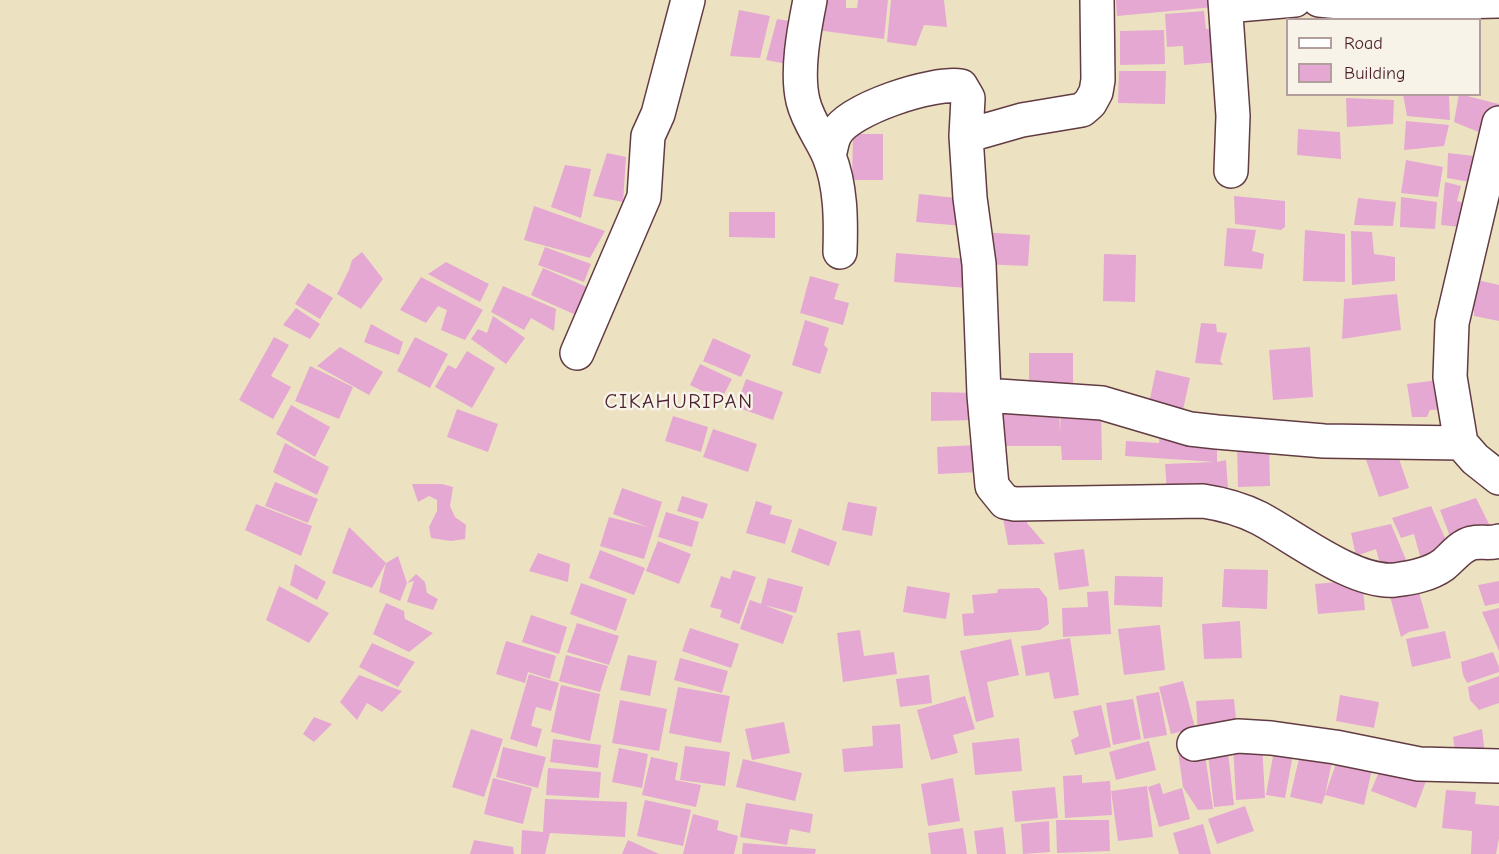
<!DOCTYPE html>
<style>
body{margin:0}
#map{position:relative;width:1499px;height:854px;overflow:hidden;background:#ece2c2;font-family:"Comic Neue",sans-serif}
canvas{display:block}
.legend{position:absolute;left:1286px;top:18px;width:195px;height:78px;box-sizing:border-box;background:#f7f3e8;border:2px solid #b29e9c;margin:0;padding:8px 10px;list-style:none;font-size:18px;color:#4a1f2b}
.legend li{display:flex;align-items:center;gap:12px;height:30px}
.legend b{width:30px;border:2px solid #b29e9c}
</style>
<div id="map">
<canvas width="1499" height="854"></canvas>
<ul class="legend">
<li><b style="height:8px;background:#fff"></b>Road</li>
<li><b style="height:16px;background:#e5a8d2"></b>Building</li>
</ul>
</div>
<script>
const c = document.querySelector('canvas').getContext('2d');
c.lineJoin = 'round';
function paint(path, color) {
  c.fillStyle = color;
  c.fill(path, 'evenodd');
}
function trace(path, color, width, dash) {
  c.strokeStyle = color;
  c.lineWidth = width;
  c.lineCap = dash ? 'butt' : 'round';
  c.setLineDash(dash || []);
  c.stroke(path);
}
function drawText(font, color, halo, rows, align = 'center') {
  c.font = font + ' "Comic Neue",sans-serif';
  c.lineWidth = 5;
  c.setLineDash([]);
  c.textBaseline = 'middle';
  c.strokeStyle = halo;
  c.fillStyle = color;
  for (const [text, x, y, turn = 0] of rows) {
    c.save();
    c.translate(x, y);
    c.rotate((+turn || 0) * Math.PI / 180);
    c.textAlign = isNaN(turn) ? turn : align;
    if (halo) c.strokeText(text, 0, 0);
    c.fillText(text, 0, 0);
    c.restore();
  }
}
paint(new Path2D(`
 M816,0H846V8H857L858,0H888L884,39L809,29Z
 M891,0H944L947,27L924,25L916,46L887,42Z
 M1116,0H1213L1214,7L1117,16Z
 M739,10L770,16L760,58L730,56Z
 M1204,11L1206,29L1217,28L1219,62L1184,65L1183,46L1167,47L1165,14Z
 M777,19L803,23L792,65L766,60Z
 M1164,30L1165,64L1120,65V31Z
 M1119,71H1166L1165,104L1118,103Z
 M1403,94L1449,96L1450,120L1407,116Z
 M1459,94L1499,104V112L1481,133L1454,122Z
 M1346,98L1394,100L1393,124L1347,127Z
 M1406,121L1449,125L1444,146L1404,150Z
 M1298,129L1340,132L1341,159L1297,155Z
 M853,134H883V180H852Z
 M607,153L626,157L623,202L593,196Z
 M1448,153L1483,157L1476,183L1447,178Z
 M1406,160L1443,167L1438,197L1401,193Z
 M565,165L591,169L581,218L551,207Z
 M1445,182L1461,186L1457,201L1468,204L1469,228L1441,225Z
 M919,194L966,199L964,226L916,222Z
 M1234,196L1285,201V227L1281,230L1235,224Z
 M1401,197L1437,202L1435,229L1400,227Z
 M1358,198L1396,202L1393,226L1354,225Z
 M534,206L605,231L590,258L524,240Z
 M729,212H775V238L729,237Z
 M1227,228L1256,230L1252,251L1264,254L1262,269L1224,266Z
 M1305,230L1345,234V282L1303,281Z
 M1351,231L1372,232L1374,254L1395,257V281L1352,285Z
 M980,232L1030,235L1028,266L979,264Z
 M545,247L591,264L584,282L538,265Z
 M362,252L383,279L361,309L337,294L349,270L352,260Z
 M896,253L969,259L966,288L894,282Z
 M1104,254L1136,255L1135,302L1103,301Z
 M446,262L489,284L480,302L428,274Z
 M543,268L587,287L576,315L531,295Z
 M810,276L839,284L834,299L849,303L843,325L800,313Z
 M421,277L483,310L465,340L441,330L447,310L438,306L426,323L400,310Z
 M1477,280L1499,285V321L1474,316V307L1467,305Z
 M308,283L333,298L320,319L295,304Z
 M503,286L556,309L554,331L531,318L524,330L491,312Z
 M1397,294L1401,330L1342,339L1344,299Z
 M296,308L320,324L310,339L283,325Z
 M493,316L525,338L506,364L471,339L478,329L487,333Z
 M805,320L829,328L824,345L828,349L820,374L792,365Z
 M1201,323L1216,324L1217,332L1227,333L1220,361L1223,365L1195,363Z
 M371,324L403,342L399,355L364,342Z
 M274,337L289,345L271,376L291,387L273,419L239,400Z
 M415,337L448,354L430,388L397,371Z
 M713,338L751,355L741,377L703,361Z
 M340,347L383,372L369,395L317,366Z
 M1310,347L1313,397L1273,400L1269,350Z
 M467,351L495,368L472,408L435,387L448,365L456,369Z
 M1029,353H1073V388L1029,387Z
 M700,364L732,379L721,400L690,385Z
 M310,366L353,387L339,419L295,401Z
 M1156,370L1190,378L1181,419L1147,413Z
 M746,379L783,392L773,420L736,407Z
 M1446,379L1449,409L1430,410L1427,417H1412L1407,384Z
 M931,392L975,393L976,420L931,421Z
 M995,400L1059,404L1060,433L1061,410H1101L1102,460H1062L1061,446H994Z
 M291,405L330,427L315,457L276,434Z
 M457,409L498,424L488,452L447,437Z
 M673,416L708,427L701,452L665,441Z
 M1160,426L1217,432V462L1226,460L1228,489L1167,493L1165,464L1215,462L1125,456L1126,441L1159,443Z
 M713,429L757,444L748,472L703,457Z
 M285,443L329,467L317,495L273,472Z
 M977,445L979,472L938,474L937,447Z
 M1237,446H1269L1270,486L1238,487Z
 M1395,447L1409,488L1379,497L1365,457Z
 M275,482L318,499L308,523L265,506Z
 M412,484H442L453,487L450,506L455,517L466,525L465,539L451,541L431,538L429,527L437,511V500L429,496L418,502Z
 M622,488L662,502L644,559L600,546L609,517L648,527L613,514Z
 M682,496L708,504L703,519L677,511Z
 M1476,498L1490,526L1451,539L1440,510Z
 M756,501L772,506L770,514L792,520L785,544L746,533Z
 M848,502L877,507L872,536L842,530Z
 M256,504L312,526L301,556L245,530Z
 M1431,506L1449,547L1420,556L1414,534L1401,538L1392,518Z
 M666,512L699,522L692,547L658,537Z
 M1002,512H1028L1027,523L1045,544L1008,545Z
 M1391,524L1407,562L1381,568L1376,549L1356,556L1351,533Z
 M349,527L386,563L372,588L332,573Z
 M799,528L837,542L829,566L791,552Z
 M658,541L691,554L679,584L646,571Z
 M1084,549L1089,586L1059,590L1054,553Z
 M600,550L645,568L634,595L589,578Z
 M538,553L570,564L568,582L529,571Z
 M398,556L407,583L400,601L379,592L386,563Z
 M295,564L326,582L317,600L290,585Z
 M1224,569L1268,570L1267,609L1222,607Z
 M733,570L756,577L739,624L720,617L722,610L710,607L721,576L730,579Z
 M416,574L425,582L427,593L438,599L433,610L407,602L414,581L407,583Z
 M1115,576L1163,577L1162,607L1114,605Z
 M768,578L803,587L796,613L764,605L793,616L783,644L740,629L750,600L761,604Z
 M1362,580L1365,610L1318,614L1315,584Z
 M1499,581V603L1485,606L1478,585Z
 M581,583L627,599L616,631L570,614Z
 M1417,585L1429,628L1409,632L1401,637L1388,589Z
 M279,586L329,613L309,643L266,620Z
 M907,586L950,593L946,619L903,612Z
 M1039,588L1047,598L1049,624L1040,630L964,636L962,614L974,613L972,595L997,593L998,589Z
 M1108,591L1111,634L1063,637L1062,608L1088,607L1087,592Z
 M386,603L404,611L405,619L433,633L409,652L373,634Z
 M1499,608V651L1482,612Z
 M531,615L567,627L559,654L522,642Z
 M1240,621L1242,658L1204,659L1202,624Z
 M577,623L619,636L609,665L567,652Z
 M1160,625L1165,670L1124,675L1118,629Z
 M690,628L739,644L731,668L682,651Z
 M860,630L864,656L894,652L897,674L843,682L837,633Z
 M1445,631L1451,658L1412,667L1406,639Z
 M1070,638L1079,695L1054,699L1049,672L1026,676L1021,646Z
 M1011,639L1019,675L987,682L994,717L976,722L960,651Z
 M506,641L556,656L550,679L528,672L525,683L496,674Z
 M372,643L415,662L398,687L359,667Z
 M1493,652L1499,667V672L1467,683L1463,675L1461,662Z
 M566,655L608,666L600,692L559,681Z
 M628,655L657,661L650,696L620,690Z
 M680,658L728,671L722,693L674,680Z
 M529,674L559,683L551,711L536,707L531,726L542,729L537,747L510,739Z
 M359,675L402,691L382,712L367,703L357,720L340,702Z
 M929,675L932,703L900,707L896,679Z
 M1499,676V703L1479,710L1470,700L1468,687Z
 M1183,681L1195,728L1171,734L1159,687Z
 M561,685L600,694L590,741L551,732Z
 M678,687L730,696L721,743L669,733Z
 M1159,692L1167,735L1144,739L1136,696Z
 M1340,695L1379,702L1374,728L1336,721Z
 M965,696L975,729L953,735L958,753L931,760L917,710Z
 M1133,699L1141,739L1113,745L1106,703Z
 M1234,699L1237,731L1198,734L1196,701Z
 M620,700L667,709L659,751L612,743Z
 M1101,705L1111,747L1075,755L1071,740L1079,736L1073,711Z
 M314,717L332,724L314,742L303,734Z
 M784,722L790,753L752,760L745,729Z
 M900,724L903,768L844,772L842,749L873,746L872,726Z
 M471,729L503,739L484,797L452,787Z
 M1482,729L1485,755L1456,757L1453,737Z
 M1019,738L1022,771L975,775L972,743Z
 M553,739L601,745L598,768L550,762Z
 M1149,741L1156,770L1116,780L1109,752Z
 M1262,743L1265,798L1236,800L1233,745Z
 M1275,745L1294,749L1285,798L1266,795Z
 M685,746L730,752L725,786L680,780Z
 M503,747L546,757L538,788L496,777Z
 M619,748L648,754L642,788L612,782Z
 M1204,748L1213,809L1198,810L1183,787L1178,751Z
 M1301,750L1333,757L1325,795L1338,758L1373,765L1364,805L1325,795L1322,804L1290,797Z
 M1228,752L1234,805L1214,807L1208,754Z
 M651,757L678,763L675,780L701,785L696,807L642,795Z
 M743,759L802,773L795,801L736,787Z
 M1382,764L1426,781L1416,808L1371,791Z
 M548,768L601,772L599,798L546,795Z
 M1082,775V783L1110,781L1112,815L1065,818L1063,776Z
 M493,778L532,788L523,824L484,814Z
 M953,778L960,821L928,826L921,784Z
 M1160,783L1163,794L1182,788L1190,819L1159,827L1148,787Z
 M1147,786L1153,837L1118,841L1111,791Z
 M1055,787L1058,818L1015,822L1012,791Z
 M1446,790L1476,792L1475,804L1499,806V838L1496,854H1471L1472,831L1442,828Z
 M545,799L627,802L625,837L550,833L545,854H521L522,830L543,832Z
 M645,800L691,810L683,846L637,836Z
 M746,803L813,814L810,833L790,829L787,845L740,837Z
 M1245,806L1254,831L1217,844L1208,819Z
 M693,814L719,821L717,830L738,836L734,854H683Z
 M1056,820H1109L1110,851L1057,853Z
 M1049,821L1050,852L1023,854L1021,824Z
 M1203,824L1211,854H1179L1173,833Z
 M1003,827L1006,854H977L974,831Z
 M963,828L967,854H931L928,833Z
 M474,840L513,847L514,854H470Z
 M628,840L659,854H622Z
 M743,843L816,849L815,854H742Z`), '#e5a8d2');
const minor = new Path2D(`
 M810,0C804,30 796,72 803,101C808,122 821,137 829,156C841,186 841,220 840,252
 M1097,0L1098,80L1096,92L1090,103L1082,110L1022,120L966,136L970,198L979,264L984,395L1102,403L1190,429L1217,432L1324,441L1461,443
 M1225,0L1233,116L1231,171
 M1319,0L1362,4L1499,1
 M1226,6L1295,0
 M1499,123L1452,323L1450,377L1461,443L1475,459L1499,478
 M829,156C831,149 832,139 836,133C851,108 932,82 961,86L968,98L966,136
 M577,353L644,197L648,136L658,114L688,0
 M984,395L992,486L1005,502L1015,504L1203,501C1223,504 1241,509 1259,518C1295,537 1354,584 1395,580C1411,578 1429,575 1443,565C1452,558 1460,546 1472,543C1481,541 1490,544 1499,541
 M1194,744L1238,736L1271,738L1335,747L1419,764L1499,766`);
trace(minor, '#623c42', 36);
trace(minor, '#fff', 33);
c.letterSpacing = '1.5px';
drawText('21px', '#4a1f2b', '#f7f3e8', [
 ["CIKAHURIPAN",679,402]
]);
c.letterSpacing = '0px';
</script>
